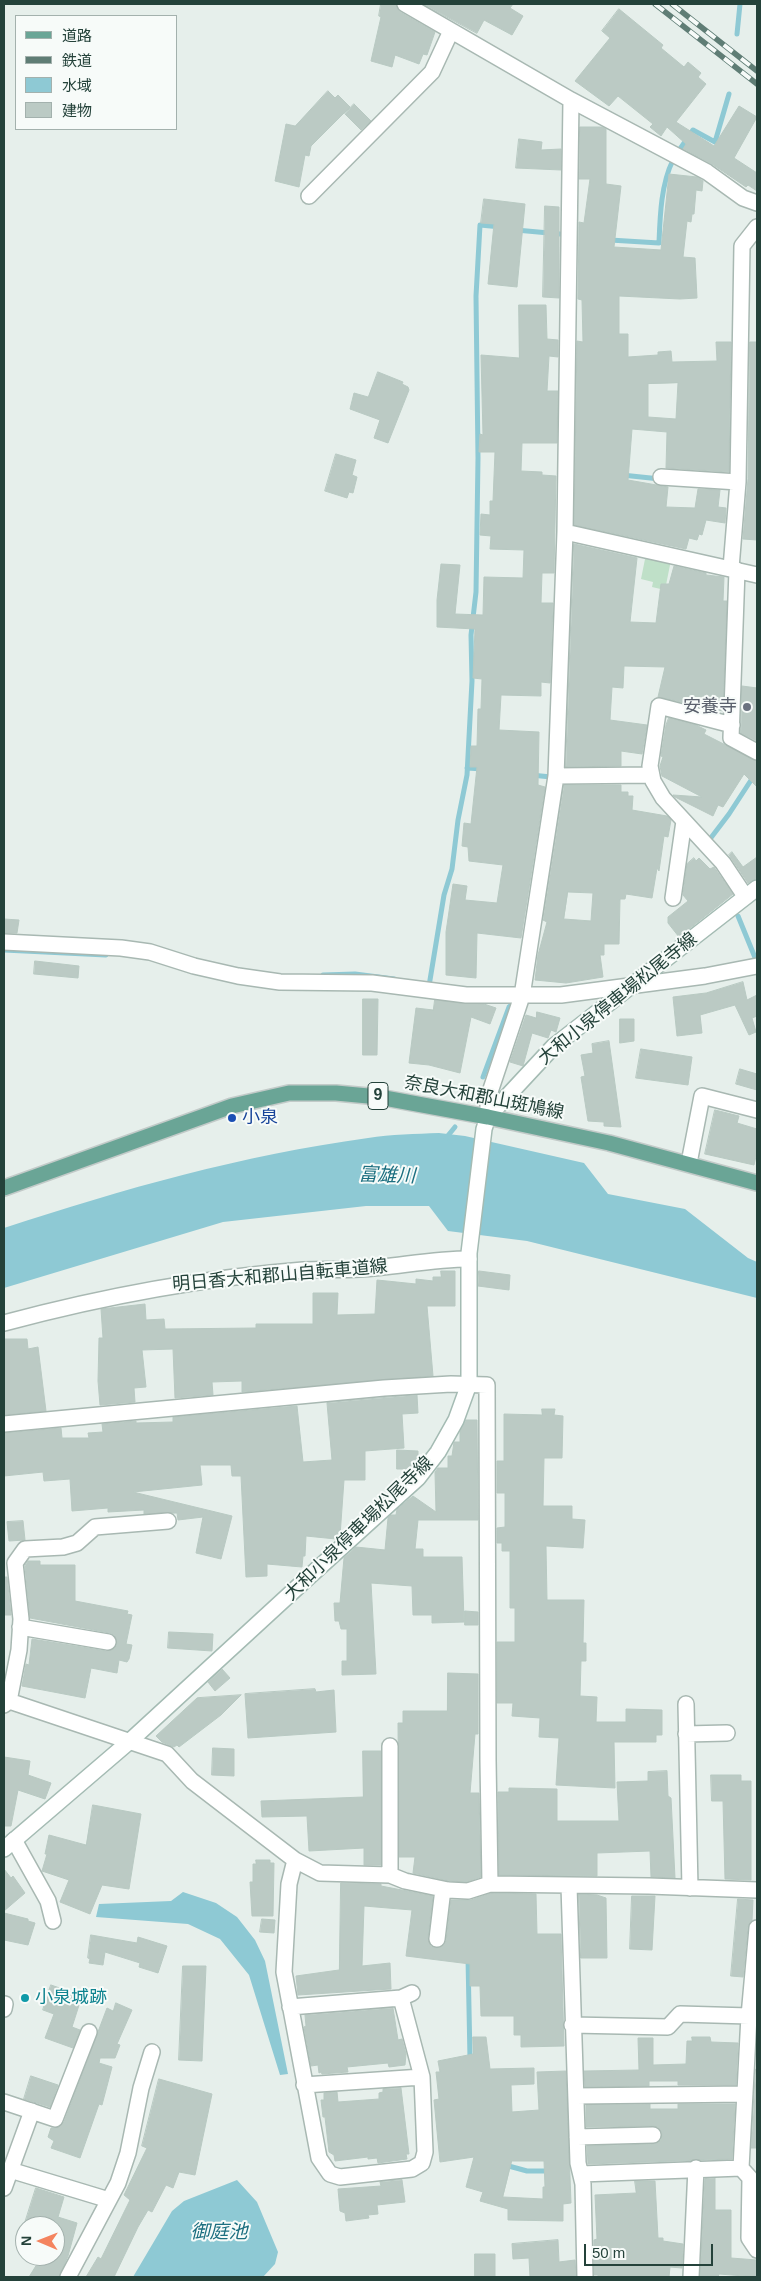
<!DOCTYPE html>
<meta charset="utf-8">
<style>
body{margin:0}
#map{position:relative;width:761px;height:2281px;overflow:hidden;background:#e6efeb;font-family:Arial,"Noto Sans JP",sans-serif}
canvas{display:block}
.frame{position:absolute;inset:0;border:5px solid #24423a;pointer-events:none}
.legend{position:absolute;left:15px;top:15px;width:162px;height:115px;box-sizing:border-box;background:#f7fbf9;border:1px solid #a3b1ad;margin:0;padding:6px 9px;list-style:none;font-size:15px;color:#24423a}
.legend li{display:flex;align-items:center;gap:10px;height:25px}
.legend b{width:25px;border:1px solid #a3b1ad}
.north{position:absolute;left:15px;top:2216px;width:50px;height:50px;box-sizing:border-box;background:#f7fbf9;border:1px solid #a3b1ad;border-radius:50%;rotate:271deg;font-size:14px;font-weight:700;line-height:20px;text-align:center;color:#24423a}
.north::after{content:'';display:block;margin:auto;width:18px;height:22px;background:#f4845f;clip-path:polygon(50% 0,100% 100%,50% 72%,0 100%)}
.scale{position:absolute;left:584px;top:2244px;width:129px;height:22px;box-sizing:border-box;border:2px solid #24423a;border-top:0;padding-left:6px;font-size:15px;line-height:18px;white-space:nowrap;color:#24423a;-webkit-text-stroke:4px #f7fbf9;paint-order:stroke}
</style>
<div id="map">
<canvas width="761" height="2281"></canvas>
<div class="frame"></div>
<ul class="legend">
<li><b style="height:6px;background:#6aa596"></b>道路</li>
<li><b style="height:6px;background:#5f7d75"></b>鉄道</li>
<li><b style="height:14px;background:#8ec9d4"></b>水域</li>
<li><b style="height:14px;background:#bbcac4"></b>建物</li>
</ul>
<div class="north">N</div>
<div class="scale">50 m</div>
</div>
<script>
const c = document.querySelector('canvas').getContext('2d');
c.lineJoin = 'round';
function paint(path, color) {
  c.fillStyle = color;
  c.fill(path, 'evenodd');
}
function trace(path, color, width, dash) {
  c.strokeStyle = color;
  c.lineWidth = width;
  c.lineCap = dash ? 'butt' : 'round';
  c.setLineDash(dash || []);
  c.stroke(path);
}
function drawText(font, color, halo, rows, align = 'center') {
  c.font = font + ' Arial,"Noto Sans JP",sans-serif';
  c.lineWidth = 4;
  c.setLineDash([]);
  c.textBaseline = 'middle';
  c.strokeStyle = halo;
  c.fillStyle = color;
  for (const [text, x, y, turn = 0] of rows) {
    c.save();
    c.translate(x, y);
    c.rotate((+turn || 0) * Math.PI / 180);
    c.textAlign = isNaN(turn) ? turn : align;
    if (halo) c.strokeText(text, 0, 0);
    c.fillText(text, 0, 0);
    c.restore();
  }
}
paint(new Path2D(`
 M646,554L671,560L665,590L652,587L653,582L641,579Z`), '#bfe0c8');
paint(new Path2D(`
 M439,1133L465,1136L584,1163L608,1194L685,1209L748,1258L757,1262V1298L527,1241L448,1231L429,1206H366L223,1222L4,1288V1228C123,1189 243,1155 368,1138C391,1134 416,1134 439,1133Z
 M183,1892L216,1903L237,1917L255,1940L265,1961L288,2074L280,2075L249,1975L220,1939L188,1924L96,1917L99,1904L171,1901Z
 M237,2180L257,2202L278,2252L275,2264L263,2277H133L172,2211L184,2201Z`), '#8ec9d4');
trace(new Path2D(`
 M737,34L740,4
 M680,149L693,130L715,142L729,94
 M516,230L560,234
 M610,240L659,243C660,216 661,184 673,160
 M622,475L660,479
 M467,768L483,769
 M531,775L551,777
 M707,843L729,814L757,771
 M738,916L756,960
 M4,950L106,955
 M323,975L355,974L394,979
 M429,986L444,895L452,869L458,820L467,775L472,681L471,635L476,592L478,458L476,296L480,225L501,227
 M483,1077L509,1007L515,1002
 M446,1138L455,1127
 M468,1958L470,2059
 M505,2165L527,2171H551`), '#8ec9d4', 5);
const building = new Path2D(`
 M381,4H396L400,12L435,32L427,55L423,54L419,64L395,55L392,67L371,61L381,17L379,16Z
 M423,4H513L510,8L523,16L512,35L484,20L477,33Z
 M619,9L663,45L661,48L684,67L688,62L701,73L698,77L706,84L676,122L714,146L739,106L757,117L734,158L757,173V191L748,185L746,187L712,164L683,149L686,144L667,127L661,136L650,127L653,124L618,96L609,106L575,81L610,38L602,31Z
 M328,91L335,98L338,95L350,107L311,146L309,156L305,155L299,187L275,181L286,124L295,126Z
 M354,104L371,121L361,130L345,114Z
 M580,127H602L606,129V184L621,186L614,247L661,250L669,174L697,177L703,181L702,191L696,190L694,214H692L691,222L687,221L683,257L695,258L697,298L680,299L619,296V334H628V357L658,355V352L671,351L672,362L717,361L716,342H731L729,472L666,468L667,432L632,429L628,480L668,487L666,507L695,508L698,489L720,490L718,507L726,508L725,523L706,520L702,535L699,534L697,540L689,538L686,549L574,525L577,341L583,342L582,300L578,299L579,222L584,223L590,179H579ZM678,383L676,419L648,417V384Z
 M519,139L542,142L541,150L561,149V170L516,168Z
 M484,199L525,204L517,287L488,284L494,224L481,223Z
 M545,206L559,207V298L543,297Z
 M519,305H546L547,339L558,340V357L549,356L547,391H558L557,443H522L521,471L542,472V475L556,476L554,573H542L541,603H553L550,683L541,682V696L501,695L499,730L539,732L538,785L545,787L521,938L477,933L476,978L446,975V932L453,884L467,886L465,900L497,903L503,865L469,861L468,847L462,846L464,823L471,824L477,767H470L471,746H477L478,709H481L482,679L473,678L475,629L437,627V600L441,564L460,565L455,614L483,615L484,577L523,578L524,550L490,549L491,536L480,535L481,514L490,515V501H493L495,452H479L480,434L483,435L481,355L519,358Z
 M750,342H757V540L743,539L748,479Z
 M378,372L403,382L402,384L408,387L409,390L388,443L374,438L380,420L350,409L354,393L368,397Z
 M336,454L356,460L352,475L357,477L353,493L349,492L347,498L325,491Z
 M574,544L637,558L630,622L656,623L661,584H669L674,566L706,573V575L724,577L723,601H727L723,711L658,697L665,667L624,666L623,688L612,687L610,720L647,725L642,754L621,751V766L566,767Z
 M742,686L757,688V741L741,733Z
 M669,718L696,725L706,730L704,734L757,761V787L744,774L723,807L718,805L713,816L675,797L673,795L702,797L662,776L660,766L663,757L661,756L666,725Z
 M564,785H621V792H628V796H633L632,810L667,816L671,820L668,837L664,836L659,871L657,868L652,898L626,894L625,899H620L619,944H604V955H600L603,977L566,983L535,980L538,955L547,922L543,920ZM568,892L593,893L591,921L564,919Z
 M732,852L743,867L757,857V878L748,883L729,855Z
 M694,858L696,861L699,858L710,869L714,867L733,894L679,937L668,923V917L688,901L683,895L687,864Z
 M4,919L19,920L17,933H4Z
 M35,961L79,966L78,978L34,974Z
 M743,982L747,1000L757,995V1016L752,1018L756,1032L749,1035L735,1005L700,1015L702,1033L677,1036L673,997L706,993Z
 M363,999H378L377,1055H363Z
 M435,1000L484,1004L496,1008L490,1024L471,1017L460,1073L429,1065L409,1063L416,1008L433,1010Z
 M537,1012L560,1018L556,1032L551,1030L548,1038L532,1033L523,1066L510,1062L526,1015L536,1018Z
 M620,1019H634V1041L620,1043Z
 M609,1041L621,1127L604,1126V1122L588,1121L581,1077L585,1076L581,1055L593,1053L592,1044Z
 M641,1049L692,1057L688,1085L636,1078Z
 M740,1069L757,1074V1090L736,1084Z
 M715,1110L739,1116L737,1123L757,1129V1152L754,1165L705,1154Z
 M441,1271H455V1306H427L433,1376L242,1392V1381L212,1382L213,1395L175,1398L173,1349L142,1350L146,1387L134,1388L135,1402L100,1405L98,1381L99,1338H103L101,1309L145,1304L146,1320L164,1319L165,1329L256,1328V1324H313V1293H338L337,1315L375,1314L377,1280L416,1284V1279L433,1281V1277H441Z
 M479,1271L510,1275L509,1290L478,1286Z
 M4,1339H27L28,1349L38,1347L46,1411L4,1415Z
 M417,1395L418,1413L402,1414L404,1448L365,1451V1480H344L340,1536L336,1539L306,1536L305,1556H303L302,1567L267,1564V1576L246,1577L241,1476H232L231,1465H200L202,1485L133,1492L232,1516L221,1559L196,1553L203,1517L178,1520L177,1513L144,1514V1510L108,1512V1508L72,1511L70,1479L44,1481L43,1472L4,1476V1433L61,1428L62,1438H89L88,1433L103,1432L102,1424L136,1421V1423L173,1422V1417L297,1406L303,1462L332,1460L327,1403Z
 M542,1409H555L554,1415L563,1416L562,1458H544L543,1506H572V1519L585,1520L583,1548L546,1546L547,1600H584L583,1643H586V1661H581L580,1696L597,1697L596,1722H626V1709L662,1710V1735H656V1742H614L615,1788L556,1785L559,1738L539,1737L540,1718L512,1716L513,1703H497V1642H515V1608H510V1551H502V1543H497V1528L505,1527V1493H497V1461H504V1414L542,1415Z
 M466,1420H477L478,1520H418L415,1549H423V1557H462L464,1622L432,1623V1615H413L412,1586L371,1583L376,1674L342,1675V1661H347V1629H341L339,1621H335L334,1603H340L344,1558L356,1547L385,1550L388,1518L391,1515H396L397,1509L413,1496L436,1512L435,1472L438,1468H448V1456H452L454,1442H460V1431Z
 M397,1450L418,1451V1462L413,1469H397Z
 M23,1521L25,1540L9,1541L7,1522Z
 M28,1561H40V1565H75V1601L128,1611L127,1614L132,1615L126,1644L132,1645L129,1659L127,1662L119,1660L117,1673L91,1668L85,1698L22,1686L26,1664L29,1665L32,1639L106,1651L115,1648L117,1643L114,1635L110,1633L30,1618L25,1566Z
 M4,1577H7L11,1615H4Z
 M465,1611L478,1612V1625H465Z
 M169,1632L213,1634L212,1651L168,1648Z
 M222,1669L230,1678L215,1691L208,1682Z
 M448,1673L478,1674V1734H475L470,1793H479L481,1877L467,1882L449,1881L413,1873L415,1857H399L398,1723H403V1711H447Z
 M315,1689L316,1692L334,1690L336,1732L248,1738L245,1694Z
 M241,1695L221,1715L179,1747L177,1745L174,1747L162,1742L156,1736L197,1698Z
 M213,1748L234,1749V1776L212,1775Z
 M363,1751H381V1865H364V1848L309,1851L307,1816L262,1817L261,1801L363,1797Z
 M4,1757L30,1761L28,1775L51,1783L45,1799L18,1790L11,1826H4Z
 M667,1771L668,1796L671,1798L675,1878L651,1877L650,1851L597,1853V1876L499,1875L498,1792H509V1788L557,1789V1821H619L617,1782L648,1781V1772Z
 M711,1775H741V1781H751V1880L725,1879L723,1801H712Z
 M93,1805L141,1814L129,1889L102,1885L90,1914L60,1902L69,1880L42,1871L47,1854H45L49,1835L86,1845Z
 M256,1860H270V1863H274L273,1916H252L250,1882H253V1864H256Z
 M4,1869L11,1878L13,1876L25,1893L4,1911Z
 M341,1883L381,1884V1886L433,1896L428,1938L431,1946L436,1948L441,1947L446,1941L451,1900H471L491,1893L536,1894L537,1934H561L564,2046L521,2047V2035H514V2016H481L480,1986H470V1964L406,1956L412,1910L364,1906L362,1966L390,1963L391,1989L298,1995L296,1976L339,1970Z
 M579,1894L597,1895L606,1898L607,1958H581Z
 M632,1896H655L652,1950L630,1949Z
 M738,1899L753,1900L752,1921L748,1927L743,1977L731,1976Z
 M4,1913L28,1919V1921L35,1923L28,1945L4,1940Z
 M262,1919L275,1920L274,1933L260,1932Z
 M91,1935L137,1943L138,1937L167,1946L158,1973L139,1967L140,1963L105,1952L103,1965L89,1963L90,1959L88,1958Z
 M183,1966H206L202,2061L179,2060Z
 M51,1985L74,1993L73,1996L81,1999L72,2027L80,2030L73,2048L45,2038L54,2014L43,2010Z
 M116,2003L132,2010L117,2044L120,2045L115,2058H100L99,2063L112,2067L102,2105L99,2104L80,2158L51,2148L54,2141L48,2137L51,2128H57L64,2122L107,2008L113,2011Z
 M393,2008L398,2040L402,2039L406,2054L405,2065L389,2067L388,2063L347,2067L348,2072L322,2074L321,2072L319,2073L318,2065L311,2066L304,2027L306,2026L305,2015Z
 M473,2037H486L490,2069L534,2068V2084L511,2085L512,2112L539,2110L537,2072L566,2071L571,2203L563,2204V2221L508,2220V2209L480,2201L483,2192L466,2187L474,2157L440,2162L434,2100L439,2099L436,2072H440L438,2061L473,2054ZM512,2161H544L545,2187H543V2199L503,2197Z
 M692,2037H710L711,2042L738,2043L736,2085H678V2081H649V2086L585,2087L584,2071L639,2070L638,2038H653V2065L686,2064L687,2041H692Z
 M756,2069H757V2148H751Z
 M31,2076L58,2085L50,2107L24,2099Z
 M159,2079L212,2094L195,2175L179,2172L173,2188L166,2185L152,2212L148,2210L138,2227L114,2277H86L98,2257L101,2259L130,2200L124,2195L147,2148L142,2146Z
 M401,2088L409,2154H406L407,2159L378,2163L377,2158L368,2159V2157L335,2161L334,2155L329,2152L325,2117H323L321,2100H324V2093L337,2092L338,2102L379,2099V2093L383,2092V2089Z
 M650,2104V2109H678V2104H735L732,2159L588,2164L587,2146L653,2144L661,2140L662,2134L658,2127L653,2126L586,2127V2105Z
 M715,2178V2210H731V2258L757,2260V2277L719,2274L718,2277H700L705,2179Z
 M402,2180L405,2202L377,2205L378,2214L368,2215L369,2218L346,2221L345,2213L340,2211L338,2189L381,2186L380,2182Z
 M635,2181H655L658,2238H663V2241L683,2244L682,2268L670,2267L669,2277H598V2275H594V2240L597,2239L595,2195L636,2193Z
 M36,2188L64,2197L58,2217L77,2223L68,2256L59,2277H29L42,2256H55V2226H24Z
 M558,2240L559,2262L575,2260L576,2276L530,2277L529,2258L513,2259L512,2244Z
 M475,2254H495V2277H475Z`);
paint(building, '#bbcac4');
trace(building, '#b8c9c2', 1);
const minor = new Path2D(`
 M405,4L571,100L707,172L743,198L757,203
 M309,196L432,72L451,31
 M661,477L738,482
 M565,532L757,575
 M731,568L738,482L742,246L757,227
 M737,570L731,738L757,752
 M732,725L659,706L650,766L653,781L663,798L723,863L745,896
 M556,776L652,775
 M673,898L684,821
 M4,942L121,948L150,952L194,966L238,976L280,982L372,983L466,995H561L705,976L757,966
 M488,1117V1098L522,996L556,776L565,532L571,100
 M689,1163L702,1096L757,1110
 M4,1323C101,1297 202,1278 303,1270C322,1269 341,1270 360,1269C396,1267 432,1259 469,1259
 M4,1424L384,1388L451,1384L487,1385L488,1760L490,1884
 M20,1627L108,1642
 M9,1701L19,1650L21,1619L15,1563L25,1549L63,1547L77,1543L95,1527L168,1521
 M686,1704L690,1888
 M4,1705L9,1701L167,1754L192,1781L248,1824L295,1860L320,1873L390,1875L405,1881L448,1890L468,1891L490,1884L649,1886L757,1890
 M686,1734L727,1733
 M390,1746V1875
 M14,1840L48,1901L53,1921
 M295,1860L289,1884L284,1972L319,2158L330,2174L340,2177L412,2169L422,2163L425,2152L422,2077L401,1998
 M569,1886L578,2163L583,2184L585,2277
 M757,1928L749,2016L741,2168L750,2178L749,2238L757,2250
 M437,1939L443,1889
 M290,2007L401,1998L412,1993
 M4,2009L5,2004
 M572,2025L668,2027L680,2014L749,2016
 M304,2085L422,2077
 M576,2096L745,2094
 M4,2102L55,2119L89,2032
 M577,2137L653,2135
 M10,2170L109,2200
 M581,2174L741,2168
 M4,2188L32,2111
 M68,2277L118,2183L128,2153L141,2088L152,2052
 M691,2277L696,2168`);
const secondary = new Path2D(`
 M4,1849L130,1741L302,1583L418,1478L438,1452L456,1420L469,1384V1253L484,1129L488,1117L554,1046L757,888`);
const primary = new Path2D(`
 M4,1188L232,1106L289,1093H336L379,1097L488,1117L609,1143L757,1183`);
trace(minor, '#a8b8b2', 18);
trace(secondary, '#a4bbb3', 18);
trace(primary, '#c2cac8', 18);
trace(minor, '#fff', 15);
trace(secondary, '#fff', 15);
trace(primary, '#6aa596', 15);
const rail = new Path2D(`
 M655,4L757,84
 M672,4L757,71`);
trace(rail, '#5f7d75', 5.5);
trace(rail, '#f7fbf9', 4, [11]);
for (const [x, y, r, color] of [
 [747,707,5,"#6b7280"],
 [232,1118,5,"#1a4fb4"],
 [25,1998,5,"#0f9aa8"]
]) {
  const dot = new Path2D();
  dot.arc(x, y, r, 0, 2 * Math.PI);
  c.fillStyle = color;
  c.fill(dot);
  trace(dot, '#f7fbf9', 2);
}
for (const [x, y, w] of [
 [378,1096,20]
]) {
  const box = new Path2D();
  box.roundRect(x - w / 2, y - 13.5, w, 27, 4);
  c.fillStyle = '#f7fbf9';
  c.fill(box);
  trace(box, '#24423a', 1);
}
drawText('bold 16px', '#24423a', null, [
 ["9",378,1096]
]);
drawText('18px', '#5b616d', '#f7fbf9', [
 ["安養寺",737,707]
], 'right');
drawText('18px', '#24423a', '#f7fbf9', [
 ["大和小泉停車場松尾寺線",618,999,-39],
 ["奈良大和郡山斑鳩線",484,1098,11],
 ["明日香大和郡山自転車道線",280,1276,-5],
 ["大和小泉停車場松尾寺線",359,1529,-44]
]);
drawText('18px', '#164399', '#f7fbf9', [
 ["小泉",242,1118]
], 'left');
drawText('18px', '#0d838f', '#f7fbf9', [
 ["小泉城跡",35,1998]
], 'left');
drawText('italic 19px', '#1c6f80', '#f7fbf9', [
 ["富雄川",387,1176,2],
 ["御庭池",219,2233]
]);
</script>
